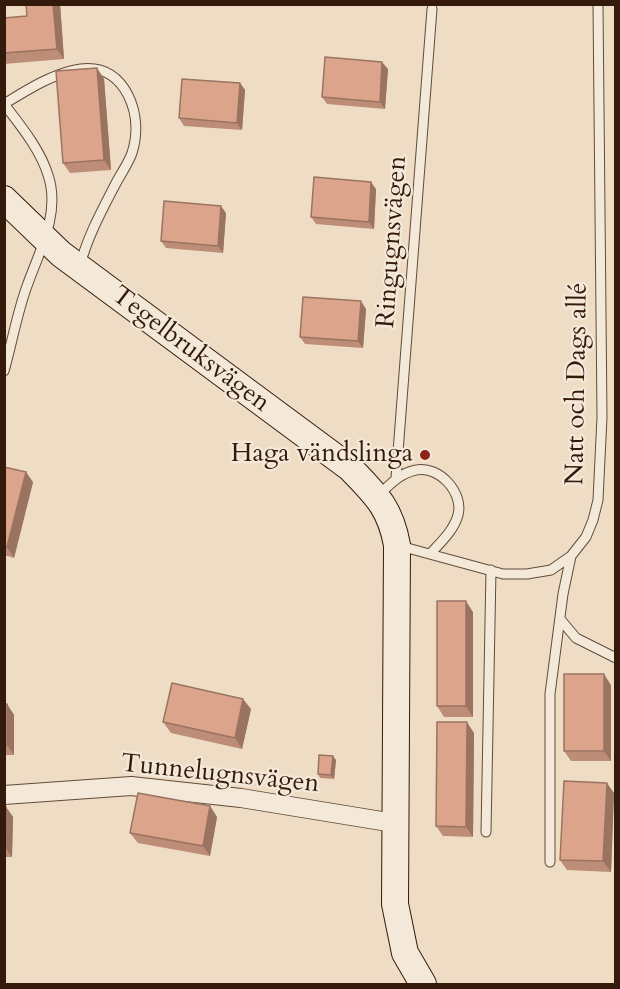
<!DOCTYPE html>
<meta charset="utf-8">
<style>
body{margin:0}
#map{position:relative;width:620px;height:989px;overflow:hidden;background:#eeddc4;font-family:Cardo,serif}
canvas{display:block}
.frame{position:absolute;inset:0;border:6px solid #331a0b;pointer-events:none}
</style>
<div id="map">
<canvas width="620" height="989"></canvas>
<div class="frame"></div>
</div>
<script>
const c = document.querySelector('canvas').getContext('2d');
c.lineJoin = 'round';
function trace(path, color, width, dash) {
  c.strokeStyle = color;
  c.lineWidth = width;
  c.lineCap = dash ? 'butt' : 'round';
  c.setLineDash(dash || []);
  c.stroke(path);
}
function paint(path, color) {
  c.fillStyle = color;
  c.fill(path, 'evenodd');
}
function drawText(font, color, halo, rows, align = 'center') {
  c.font = font + ' Cardo,serif';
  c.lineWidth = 4.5;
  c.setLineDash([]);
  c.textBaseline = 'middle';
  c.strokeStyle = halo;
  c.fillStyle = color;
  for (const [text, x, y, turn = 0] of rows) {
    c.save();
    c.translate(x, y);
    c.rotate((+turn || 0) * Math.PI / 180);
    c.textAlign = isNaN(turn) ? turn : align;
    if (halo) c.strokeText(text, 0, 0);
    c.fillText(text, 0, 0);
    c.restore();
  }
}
const lane = new Path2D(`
 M4,104C39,83 100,41 128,95C137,113 138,134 132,153C128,164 120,175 115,185C101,212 88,236 80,265
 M4,104C20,125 40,149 48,175C61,213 39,252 27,286C17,313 12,343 4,371
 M396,478L432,9
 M378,496C389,485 400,473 416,470C439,465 464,493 458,515C454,530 441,542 431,553
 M400,546L503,574H527L551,570L571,556L586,537L593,520L598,500L602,417L598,4
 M560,619L576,638L616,658
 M486,832L491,570
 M550,862V694L563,594L571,556`);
const street = new Path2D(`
 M4,795L131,786L241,798L394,823`);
const secondary = new Path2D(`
 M4,199L61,254L350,468C376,495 390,507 397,545L395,904L405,953L423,984`);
trace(lane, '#624b39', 11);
trace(street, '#624b39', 20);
trace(secondary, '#331a0b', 28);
trace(lane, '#f4e9d9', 9);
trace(street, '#f4e9d9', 18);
trace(secondary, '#f4e9d9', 26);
paint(new Path2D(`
 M26,4H60L64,59L4,64V18L27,16Z
 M97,68L104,79L111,170L70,173L63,163Z
 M388,69L385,109L327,104L322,97Z
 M240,83L245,90L242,130L184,126L179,118Z
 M376,189L374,229L316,224L311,217Z
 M226,213L223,253L166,248L161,241Z
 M366,309L363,348L305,344L300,337Z
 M4,467L33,482L14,558L4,555Z
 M473,612V717H444L437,706Z
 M611,685V761H571L564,751Z
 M4,704H7L14,715V755H4Z
 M251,709L242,749L171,733L163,722Z
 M474,733L473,837L443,836L436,826Z
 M336,760L334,779L320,778L318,774Z
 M614,793L611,872L567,870L560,860Z
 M210,806L217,817L210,856L138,843L130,833Z
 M4,807H6L13,817L12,857H4Z`), '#bd8d77');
paint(new Path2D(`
 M53,4H60L64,59L57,49Z
 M382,62L388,69L385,109L380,102Z
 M97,68L104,79L111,170L104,160Z
 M240,83L245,90L242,130L237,123Z
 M371,182L376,189L374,229L369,222Z
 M221,206L226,213L223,253L218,246Z
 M361,301L366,309L363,348L358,341Z
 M26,472L33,482L14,558L7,547Z
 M466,601L473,612V717L466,706Z
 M604,674L611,685V761L604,751Z
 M243,699L251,709L242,749L235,738Z
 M7,704L14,715V755L7,745Z
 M467,722L474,733L473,837L466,827Z
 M333,756L336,760L334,779L331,775Z
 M607,783L614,793L611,872L603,861Z
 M210,806L217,817L210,856L203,846Z
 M6,807L13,817L12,857L5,847Z`), '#9a7361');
const building = new Path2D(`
 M26,4H53L57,49L4,53V18L27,16Z
 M325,57L382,62L380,102L322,97Z
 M97,68L104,160L63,163L56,71Z
 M182,79L240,83L237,123L179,118Z
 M314,177L371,182L369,222L311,217Z
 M164,201L221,206L218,246L161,241Z
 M303,297L361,301L358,341L300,337Z
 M4,467L26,472L7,547H4Z
 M437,601H466V706H437Z
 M564,674H604V751H564Z
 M172,683L243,699L235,738L163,722Z
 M4,704H7V745H4Z
 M437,722H467L466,827L436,826Z
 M319,755L333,756L331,775L318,774Z
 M564,781L607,783L603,861L560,860Z
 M138,793L210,806L203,846L130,833Z
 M4,807H6L5,847H4Z`);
paint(building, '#dca48a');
trace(building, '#9a7361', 1.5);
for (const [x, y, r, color] of [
 [425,455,6,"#8f2418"]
]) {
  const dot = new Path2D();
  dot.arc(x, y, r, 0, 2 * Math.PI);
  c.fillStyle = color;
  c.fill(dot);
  trace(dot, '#f4e9d9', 2);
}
drawText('26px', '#331a0b', '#f4e9d9', [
 ["Ringugnsvägen",393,242,-86],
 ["Tegelbruksvägen",190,350,37],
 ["Natt och Dags allé",578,384,-89],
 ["Tunnelugnsvägen",220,775,6]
]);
drawText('26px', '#331a0b', '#f4e9d9', [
 ["Haga vändslinga",413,455]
], 'right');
</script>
